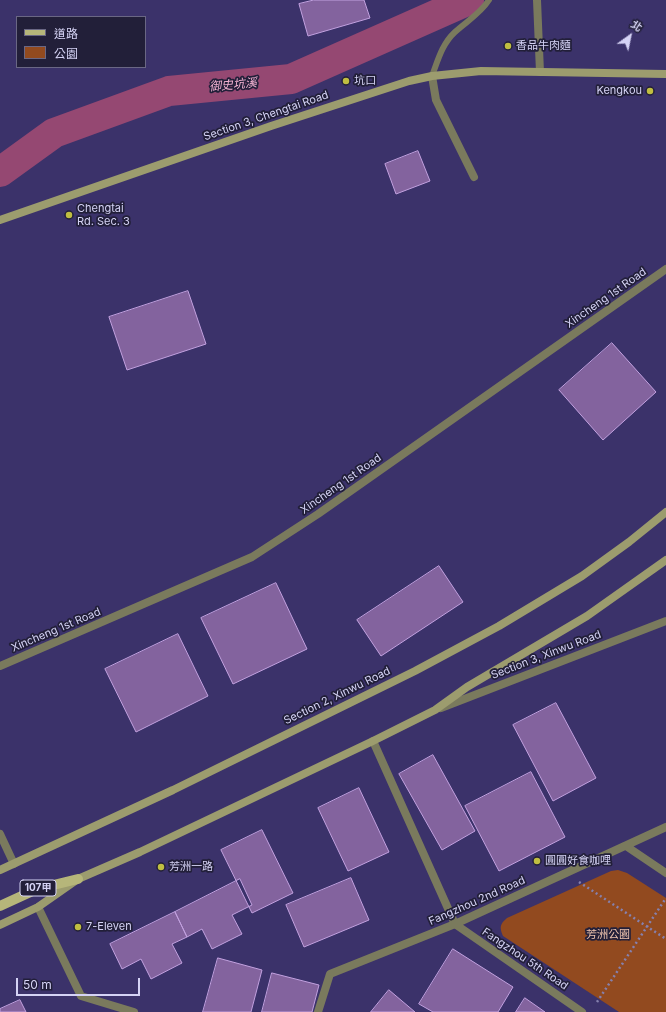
<!DOCTYPE html>
<meta charset="utf-8">
<style>
body{margin:0}
#map{position:relative;width:666px;height:1012px;overflow:hidden;background:#3b326a;font-family:Inter,"Noto Sans TC",sans-serif}
canvas{display:block}
.legend{position:absolute;left:16px;top:16px;width:130px;height:52px;box-sizing:border-box;background:#221f39;border:1px solid #6a6784;margin:0;padding:5px 7px;list-style:none;font-size:12px;color:#d5d3f5}
.legend li{display:flex;align-items:center;gap:8px;height:20px}
.legend b{width:20px;border:1px solid #6a6784}
.north{position:absolute;left:610px;top:16px;width:40px;height:40px;-webkit-text-stroke:3px #221f39;paint-order:stroke;rotate:33deg;font-size:11px;font-weight:700;line-height:16px;text-align:center;color:#d5d3f5}
.north::after{content:'';display:block;margin:auto;width:14px;height:18px;background:#d5d3f5;clip-path:polygon(50% 0,100% 100%,50% 72%,0 100%)}
.scale{position:absolute;left:16px;top:978px;width:124px;height:18px;box-sizing:border-box;border:2px solid #d5d3f5;border-top:0;padding-left:5px;font-size:12px;line-height:14px;white-space:nowrap;color:#d5d3f5;-webkit-text-stroke:3px #221f39;paint-order:stroke}
</style>
<div id="map">
<canvas width="666" height="1012"></canvas>
<ul class="legend">
<li><b style="height:5px;background:#b6b67a"></b>道路</li>
<li><b style="height:11px;background:#924a1f"></b>公園</li>
</ul>
<div class="north">北</div>
<div class="scale">50 m</div>
</div>
<script>
const c = document.querySelector('canvas').getContext('2d');
c.lineJoin = 'round';
function paint(path, color) {
  c.fillStyle = color;
  c.fill(path, 'evenodd');
}
function trace(path, color, width, dash) {
  c.strokeStyle = color;
  c.lineWidth = width;
  c.lineCap = dash ? 'butt' : 'round';
  c.setLineDash(dash || []);
  c.stroke(path);
}
function drawText(font, color, halo, rows, align = 'center') {
  c.font = font + ' Inter,"Noto Sans TC",sans-serif';
  c.lineWidth = 3.5;
  c.setLineDash([]);
  c.textBaseline = 'middle';
  c.strokeStyle = halo;
  c.fillStyle = color;
  for (const [text, x, y, turn = 0] of rows) {
    c.save();
    c.translate(x, y);
    c.rotate((+turn || 0) * Math.PI / 180);
    c.textAlign = isNaN(turn) ? turn : align;
    if (halo) c.strokeText(text, 0, 0);
    c.fillText(text, 0, 0);
    c.restore();
  }
}
paint(new Path2D(`
 M618,870L627,873L666,898V1012H619L503,936C499,927 500,924 507,918L611,871Z`), '#924a1f');
trace(new Path2D(`
 M0,172L54,133L169,91L291,79L469,0`), '#954872', 30);
const building = new Path2D(`
 M314,0H364L370,18L308,36L299,4Z
 M418,151L430,181L396,194L385,164Z
 M188,291L206,344L127,370L109,317Z
 M612,343L656,392L603,440L559,390Z
 M439,566L463,602L381,656L357,620Z
 M276,583L307,649L233,684L201,618Z
 M178,634L208,696L136,732L105,669Z
 M556,703L596,778L553,801L513,725Z
 M433,755L475,831L442,850L399,774Z
 M531,772L565,837L499,871L465,806Z
 M359,788L389,852L348,871L318,808Z
 M262,830L293,893L252,913L221,850Z
 M351,878L369,920L304,947L286,905Z
 M240,879L252,905L232,915L242,934L212,949L202,929L187,937L175,912Z
 M175,912L187,937L172,944L182,963L151,979L141,959L122,969L110,944Z
 M453,949L513,987L498,1012H433L419,1004Z
 M218,958L262,970L251,1012H203Z
 M272,973L319,985L312,1012H262Z
 M389,990L415,1012H371Z
 M525,998L545,1012H516Z
 M20,1000L26,1012H0V1009Z`);
paint(building, '#83639e');
trace(building, '#c2a1df', 1);
trace(new Path2D(`
 M579,882L666,939
 M597,1002L666,898`), '#8681ae', 2.5, [2, 3]);
trace(new Path2D(`
 M432,76C438,60 442,44 455,32C467,21 480,14 489,0`), '#7a7a5d', 6);
trace(new Path2D(`
 M373,741L455,924`), '#7a7a5d', 8);
trace(new Path2D(`
 M432,76L436,100L474,177
 M0,666L252,557L318,514L666,269
 M0,834L14,864
 M626,846L666,873
 M38,907L81,996L134,1012
 M455,924L582,1012
 M318,1012L330,974L455,924L666,827`), '#7a7a5d', 8);
trace(new Path2D(`
 M537,0L540,72
 M441,708L666,621`), '#7a7a5d', 8);
trace(new Path2D(`
 M0,220L271,126L409,81L432,76L481,71L666,74
 M0,870L173,790L415,671L499,626L582,576L629,542L666,512
 M0,925L38,907L78,879L140,852L373,741L435,710L467,687L587,616L666,560`), '#9c9c6e', 8);
trace(new Path2D(`
 M0,906L37,889L78,879`), '#b6b67a', 10);
for (const [x, y, r, color] of [
 [508,46,4,"#c0be41"],
 [346,81,4,"#c0be41"],
 [650,91,4,"#c0be41"],
 [69,215,4,"#c0be41"],
 [537,861,4,"#c0be41"],
 [161,867,4,"#c0be41"],
 [78,927,4,"#c0be41"]
]) {
  const dot = new Path2D();
  dot.arc(x, y, r, 0, 2 * Math.PI);
  c.fillStyle = color;
  c.fill(dot);
  trace(dot, '#221f39', 1.5);
}
for (const [x, y, w] of [
 [38,888,36]
]) {
  const box = new Path2D();
  box.roundRect(x - w / 2, y - 8, w, 16, 3);
  c.fillStyle = '#221f39';
  c.fill(box);
  trace(box, '#d5d3f5', 1);
}
drawText('bold 10px', '#d5d3f5', null, [
 ["107甲",38,888]
]);
drawText('11px', '#d5d3f5', '#221f39', [
 ["香品牛肉麵",516,46],
 ["坑口",354,81],
 ["Kengkou",642,91,"right"],
 ["Chengtai",77,209],
 ["Rd. Sec. 3",77,222],
 ["圓圓好食咖哩",545,861],
 ["芳洲一路",169,867],
 ["7-Eleven",86,927]
], 'left');
drawText('11px', '#d5d3f5', '#221f39', [
 ["Section 3, Chengtai Road",266,116,-19],
 ["Xincheng 1st Road",606,298,-35],
 ["Xincheng 1st Road",341,484,-35],
 ["Xincheng 1st Road",56,630,-23],
 ["Section 3, Xinwu Road",546,655,-21],
 ["Section 2, Xinwu Road",337,696,-26],
 ["Fangzhou 2nd Road",477,901,-24],
 ["Fangzhou 5th Road",525,959,34]
]);
drawText('11px', '#f1c6b0', '#221f39', [
 ["芳洲公園",608,935]
]);
drawText('italic 12px', '#f6b4d4', '#221f39', [
 ["御史坑溪",233,85,-5]
]);
</script>
